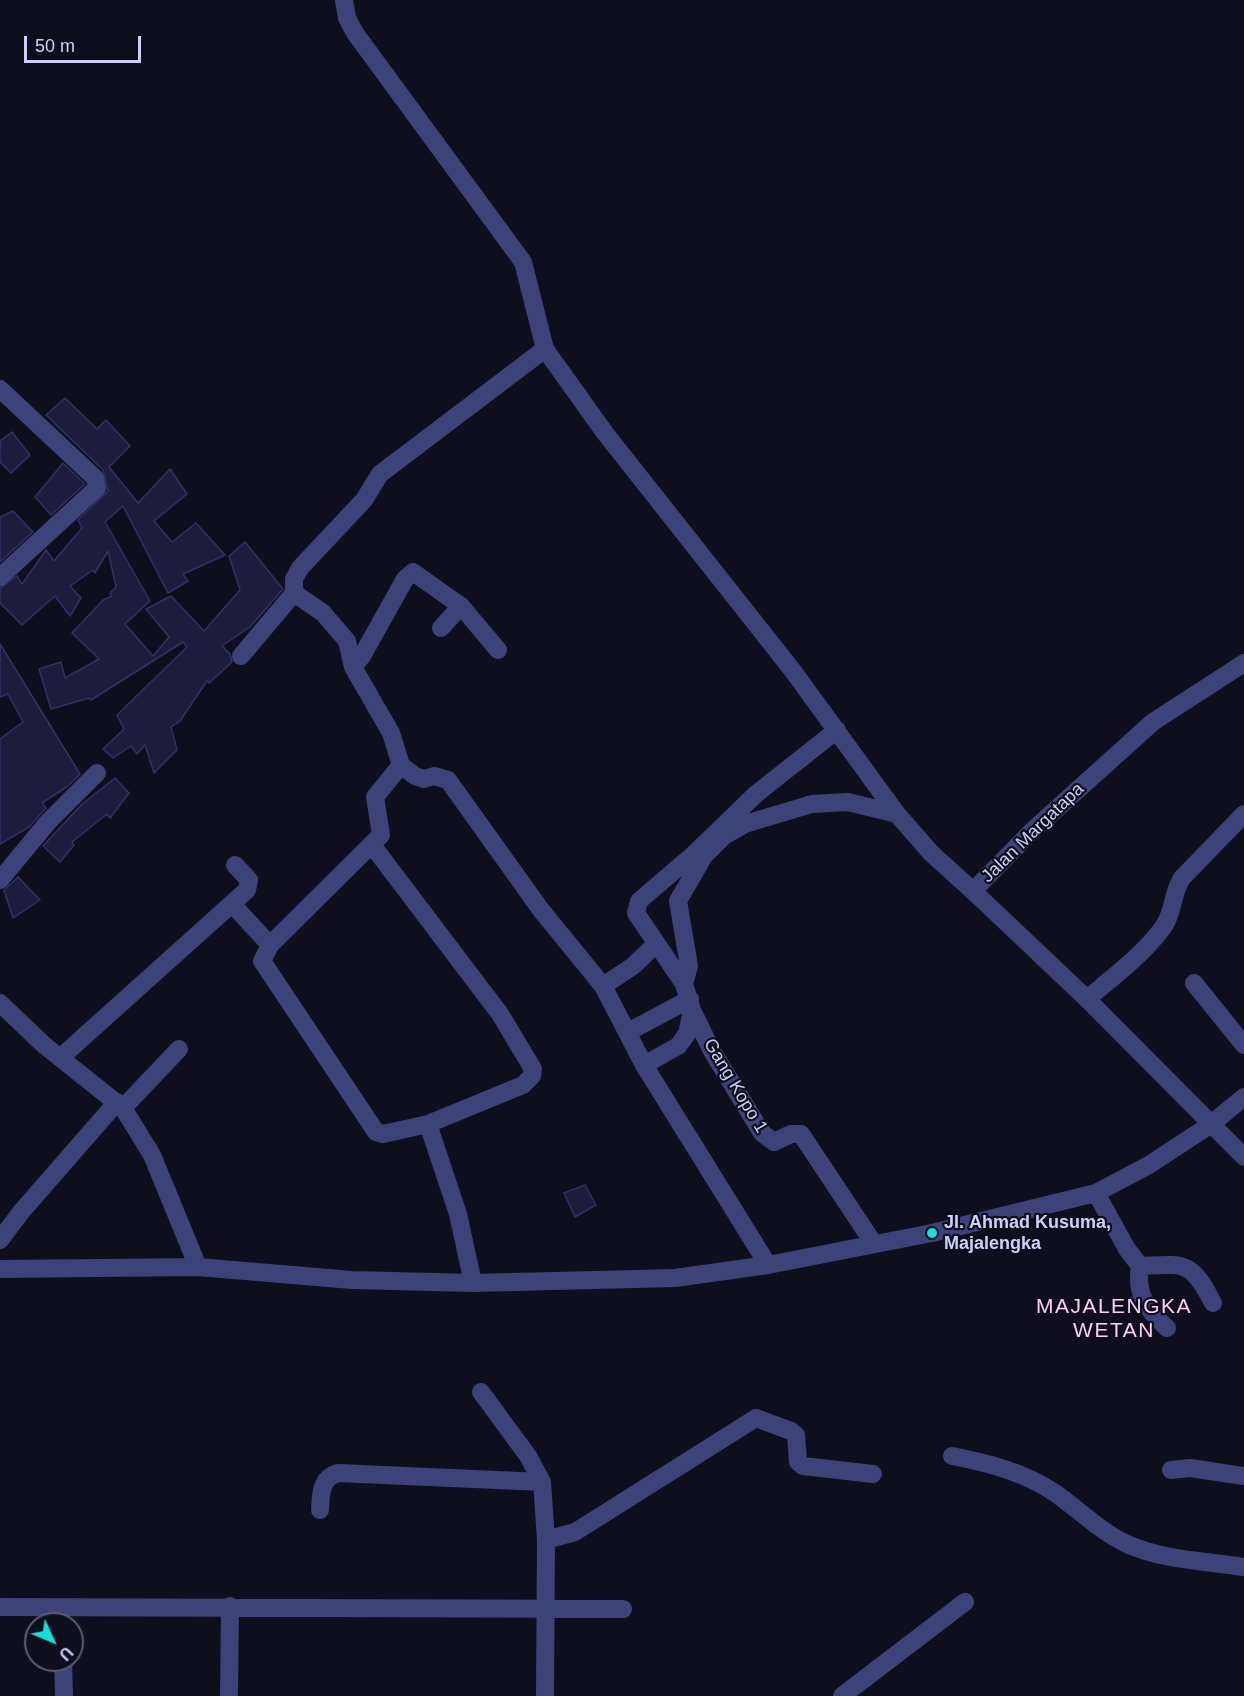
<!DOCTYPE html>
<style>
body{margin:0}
#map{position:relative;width:1244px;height:1696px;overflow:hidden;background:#0e0e1d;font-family:Helvetica,sans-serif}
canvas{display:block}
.north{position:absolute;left:24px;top:1612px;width:60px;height:60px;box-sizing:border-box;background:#0e0e1d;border:2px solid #5b5c75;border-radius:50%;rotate:134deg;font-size:16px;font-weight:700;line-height:24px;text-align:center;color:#cfd0fa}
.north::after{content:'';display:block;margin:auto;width:21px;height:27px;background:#16dfd7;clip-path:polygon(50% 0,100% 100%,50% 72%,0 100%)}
.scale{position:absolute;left:24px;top:36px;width:117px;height:27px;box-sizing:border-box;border:3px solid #cfd0fa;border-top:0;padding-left:8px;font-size:18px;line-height:21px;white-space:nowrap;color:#cfd0fa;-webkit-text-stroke:4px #0e0e1d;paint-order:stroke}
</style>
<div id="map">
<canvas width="1244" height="1696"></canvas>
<div class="north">U</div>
<div class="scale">50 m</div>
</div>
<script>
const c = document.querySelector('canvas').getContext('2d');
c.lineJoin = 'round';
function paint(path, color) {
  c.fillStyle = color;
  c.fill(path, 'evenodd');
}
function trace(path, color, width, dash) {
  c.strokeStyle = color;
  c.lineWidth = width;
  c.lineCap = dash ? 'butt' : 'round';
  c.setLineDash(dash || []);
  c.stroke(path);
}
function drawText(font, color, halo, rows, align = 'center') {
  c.font = font + ' Helvetica,sans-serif';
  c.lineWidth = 4.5;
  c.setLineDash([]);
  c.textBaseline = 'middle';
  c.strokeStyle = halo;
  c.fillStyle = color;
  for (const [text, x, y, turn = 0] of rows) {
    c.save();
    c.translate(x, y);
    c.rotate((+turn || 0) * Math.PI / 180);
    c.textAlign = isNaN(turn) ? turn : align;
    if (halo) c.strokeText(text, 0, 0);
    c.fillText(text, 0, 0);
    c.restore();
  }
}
const building = new Path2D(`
 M65,398L97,429L106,420L130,446L109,467L138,503L170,469L187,494L154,521L172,542L196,523L225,555L183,574L188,581L168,593L123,506L105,522L150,601L125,624L153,656L169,637L146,609L171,596L204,631L240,590L229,556L245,542L283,589L250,627L222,646L230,654L232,662L209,683L207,681L180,721L171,727L177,750L154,773L145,745L137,754L131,746L113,758L103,749L124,729L117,715L187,647L183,642L91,700L89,698L51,709L39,669L61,662L65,678L99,659L72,633L103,600L112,596L110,593L116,587L108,551L95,573L93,570L70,586L81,598L70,616L55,596L22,625L0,603V588L17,576L22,584L46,550L54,561L82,528L78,520L108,491L103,470L46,415Z
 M12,432L30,455L11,473L0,462V441Z
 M63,463L85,484L51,515L35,497Z
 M13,511L33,532L0,562V517Z
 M0,644L80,774L68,786L42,803L46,808L29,827L0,844V739L23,722L8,694L0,697Z
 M115,778L129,793L110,818L107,814L72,842L74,845L60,862L43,846L82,804Z
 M18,877L40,900L13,918L4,890Z
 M585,1185L596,1205L575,1217L564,1193Z`);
paint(building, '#1e1c3c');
trace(building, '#333066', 1.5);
trace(new Path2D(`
 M344,0L347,18L355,33L523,262L545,349L605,433L793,671L897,814L931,853L973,891
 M0,389L95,478L97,488L0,577
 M294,593L323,613L347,641L353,667L391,733L401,765L415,776L424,779L434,776L448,780L541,910L603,986L644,1065L768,1265
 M441,628L461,606
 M241,656L294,593V579L300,568L364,500L380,474L545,349
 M1244,663L1153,722L1032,831L973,891L1087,999L1244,1157
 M353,667L362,656L405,579L413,572L461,606L498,650
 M372,845L500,1014L533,1069L532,1076L523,1085L428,1124L383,1134L376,1132L262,961L270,945L381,835L375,797L401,765
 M0,880L48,822L97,773
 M232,904L270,945
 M1194,983L1244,1045
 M684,984L636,913L639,901L694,854L756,794L837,730
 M603,986L633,966L656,944
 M1087,999C1113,977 1144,954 1164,926C1174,911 1172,893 1182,878L1244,814
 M0,1003L44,1045L123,1108L152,1155L198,1267
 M692,1010L712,1051L762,1133L774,1142L791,1134H801L874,1244
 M628,1032L690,999
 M60,1058L247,890L249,880L235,865
 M644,1065L678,1046L687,1034L692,1010L684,984L689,966L678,901L704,856L724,836L745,824L812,804L848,802L897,814
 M123,1108L179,1049
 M428,1124L458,1214L473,1283
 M1096,1193L1127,1249L1140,1266C1185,1264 1191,1260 1213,1303
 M0,1240L21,1212L117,1102
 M1140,1266C1135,1293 1147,1310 1167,1328
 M0,1269L198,1267L352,1280L473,1283L675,1278L768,1265L932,1233L1096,1193L1149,1165L1210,1125L1244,1097
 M481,1392L528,1456L542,1482
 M952,1456C988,1463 1024,1472 1055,1493C1078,1509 1101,1532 1127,1544C1162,1560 1206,1561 1244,1567
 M1171,1470L1190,1468L1244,1476
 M320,1510C321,1495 320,1478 338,1473L542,1482L546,1540L545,1696
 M546,1540L575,1532L756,1418L791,1431L796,1435L798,1462L803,1466L873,1474
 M0,1607L623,1609
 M63,1660L64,1696
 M229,1696L230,1606
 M842,1696L965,1602`), '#3d4378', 18);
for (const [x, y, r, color] of [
 [932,1233,6,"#16dfd7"]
]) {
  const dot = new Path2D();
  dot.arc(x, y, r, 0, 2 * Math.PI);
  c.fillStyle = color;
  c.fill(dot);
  trace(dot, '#0e0e1d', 2);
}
drawText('18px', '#cfd0fa', '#0e0e1d', [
 ["Jalan Margatapa",1033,833,-44],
 ["Gang Kopo 1",735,1086,59]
]);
drawText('bold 18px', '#cfd0fa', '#0e0e1d', [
 ["Jl. Ahmad Kusuma,",944,1223],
 ["Majalengka",944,1244]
], 'left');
c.letterSpacing = '1.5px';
drawText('21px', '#fad0f1', '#0e0e1d', [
 ["MAJALENGKA",1114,1307],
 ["WETAN",1114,1331]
]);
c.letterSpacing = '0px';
</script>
